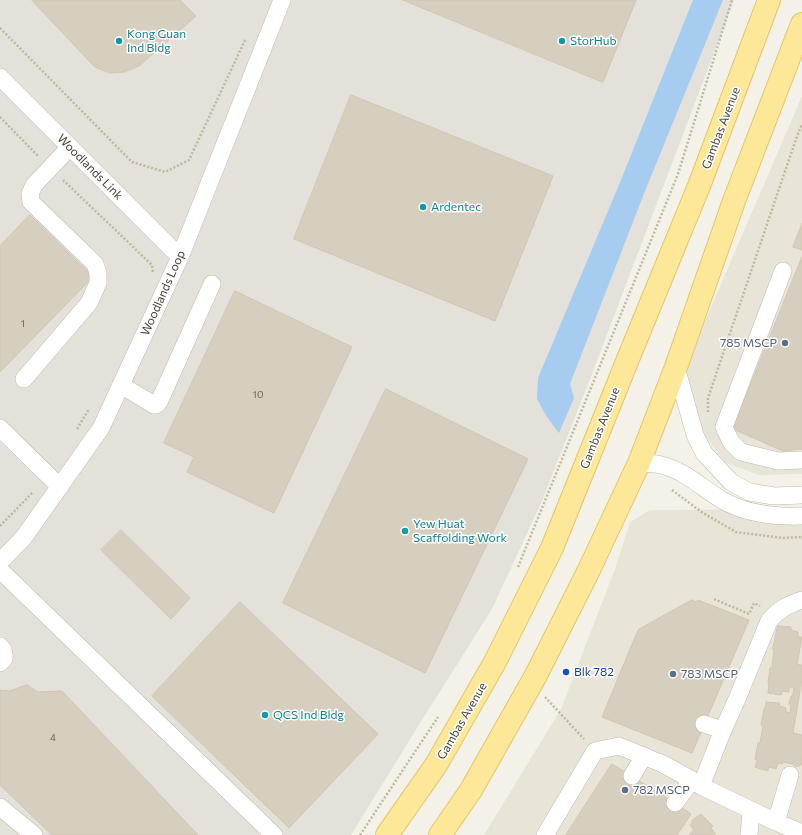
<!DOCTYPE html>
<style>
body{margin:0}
canvas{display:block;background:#f4f1e9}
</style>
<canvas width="802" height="835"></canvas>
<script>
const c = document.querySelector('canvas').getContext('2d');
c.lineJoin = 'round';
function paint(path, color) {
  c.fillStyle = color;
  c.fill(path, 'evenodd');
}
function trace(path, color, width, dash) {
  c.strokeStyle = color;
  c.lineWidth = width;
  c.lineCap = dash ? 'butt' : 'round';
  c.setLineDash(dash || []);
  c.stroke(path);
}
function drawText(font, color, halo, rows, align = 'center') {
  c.font = font + ' Commissioner,sans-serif';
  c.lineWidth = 3;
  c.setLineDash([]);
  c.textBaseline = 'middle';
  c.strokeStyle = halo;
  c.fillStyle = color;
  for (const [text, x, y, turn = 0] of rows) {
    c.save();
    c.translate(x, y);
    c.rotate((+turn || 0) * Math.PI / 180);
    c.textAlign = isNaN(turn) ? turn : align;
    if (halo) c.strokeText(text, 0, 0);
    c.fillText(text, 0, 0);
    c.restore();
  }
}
paint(new Path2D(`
 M802,96V474L759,475L726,463L697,426L678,384Z
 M802,509V835H484L561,709L615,569L630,522L650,510Z`), '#e8e4d7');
paint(new Path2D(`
 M0,0H734L592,374L541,503L492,609L422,720L351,835H0Z`), '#e4e0da');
paint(new Path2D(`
 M693,0H723L645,191L570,384L574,398L559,433L547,417L537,399L538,378L621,180Z`), '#a6cdf0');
const building = new Path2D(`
 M32,0H180L196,16L139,66L124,72L110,73L95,67Z
 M403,0H636L603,82Z
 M351,95L553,176L495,321L294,239Z
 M30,215L93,277L0,372V246Z
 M802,224V250L793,247Z
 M802,257V449L783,451L733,429Z
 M235,291L352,347L274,513L187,472L194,457L164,443Z
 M386,389L528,459L425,673L283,603Z
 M121,530L190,598L171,619L101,550Z
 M692,600L696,602L698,600L749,620L692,753L602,717L638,630Z
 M240,602L378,734L289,828L152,696Z
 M778,626L791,627V630L798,632V637H802L797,664L802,665V679L793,733L802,735V756L801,765L799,766H795L793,764L783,762L782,764L778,763L776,769L769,767L768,771L755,767L757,760L755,759L758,743H760L763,726L761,725L764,709H765L766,702L780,703L779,706L786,708V712L790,713L791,706L789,704L791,696L793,695L794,687H789V692L782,691L781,695L768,693L769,684L768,683L770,668H772L774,649H773Z
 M27,685L38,692L62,691L198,835H52L0,785V690L9,691Z
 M612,764L675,803L691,814L677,835H566Z
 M701,814L713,826L711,828L716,835H689L693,831V829L690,825L692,823V821Z`);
paint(building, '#d6cebe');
trace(building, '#d0c6b1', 1);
const minor = new Path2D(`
 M0,77L180,257
 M783,271L724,427L731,442L741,452L778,461L802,460
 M676,367L695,435L704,453L731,482L749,492L774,496L802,495
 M24,379L89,303L98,283V273L95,264L31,202L30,194L34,185L70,147
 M121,385L154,405H156L159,402L212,284
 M0,428L60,487
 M639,463C646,464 654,463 661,465C684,470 702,488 722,500C746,514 775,517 802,516
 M0,562L24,537L101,428L180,257L282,0
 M0,570L274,835
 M0,646C4,650 5,653 4,659L0,663
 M704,724L723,730
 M632,776L644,756
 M701,786L723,730L737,699L769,621C779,609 787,605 802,600
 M675,803L692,780
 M0,807L34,835
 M776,822L790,775
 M545,835L595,751L619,746L663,764L692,780L701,786L776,822L802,833
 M749,835L751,811`);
const major = new Path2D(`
 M387,835L436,765L495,662L552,548L628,359L699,186L769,0
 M440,835L471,790L535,677L588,572L639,463L676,367L734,201L802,24`);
trace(minor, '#c0baab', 18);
trace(major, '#e3c668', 24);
trace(new Path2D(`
 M0,28L132,162L165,172L189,160L246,38
 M0,117L38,156
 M63,180L152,265L153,273
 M708,412V398L795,142L802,124
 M77,429L89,409
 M672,490L703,513L736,532L782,538L802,537
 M0,526L33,492
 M518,567L678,174L732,0
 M714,599L749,614L754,603L760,606
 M545,697L584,739
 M360,835L438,717`), '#c1b79c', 2.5, [2, 2]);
trace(minor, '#fff', 17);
trace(major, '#fde799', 22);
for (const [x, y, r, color] of [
 [119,41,4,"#0f9aa8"],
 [562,41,4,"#0f9aa8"],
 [423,207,4,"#0f9aa8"],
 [785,343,4,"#5c6f8a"],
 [405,531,4,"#0f9aa8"],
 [566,672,4,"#1a4fb4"],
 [673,674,4,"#5c6f8a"],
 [265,715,4,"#0f9aa8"],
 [625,790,4,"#5c6f8a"]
]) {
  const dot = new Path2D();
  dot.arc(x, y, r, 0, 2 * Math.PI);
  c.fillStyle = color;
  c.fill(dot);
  trace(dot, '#fff', 1.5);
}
drawText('10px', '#6c6559', null, [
 ["1",23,324],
 ["10",258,395],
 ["4",53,738]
]);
drawText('12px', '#0d838f', '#fff', [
 ["Kong Guan",127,34],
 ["Ind Bldg",127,48],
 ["StorHub",570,41],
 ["Ardentec",431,207],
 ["Yew Huat",413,524],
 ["Scaffolding Work",413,538],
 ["QCS Ind Bldg",273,715]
], 'left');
drawText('12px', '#484237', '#fff', [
 ["Gambas Avenue",721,128,-69],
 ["Woodlands Link",90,167,45],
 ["Woodlands Loop",163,293,-66],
 ["Gambas Avenue",600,428,-68],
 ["Gambas Avenue",462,721,-60]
]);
drawText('12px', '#4e5e75', '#fff', [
 ["785 MSCP",777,343,"right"],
 ["783 MSCP",681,674],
 ["782 MSCP",633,790]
], 'left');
drawText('12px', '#164399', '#fff', [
 ["Blk 782",574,672]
], 'left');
</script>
